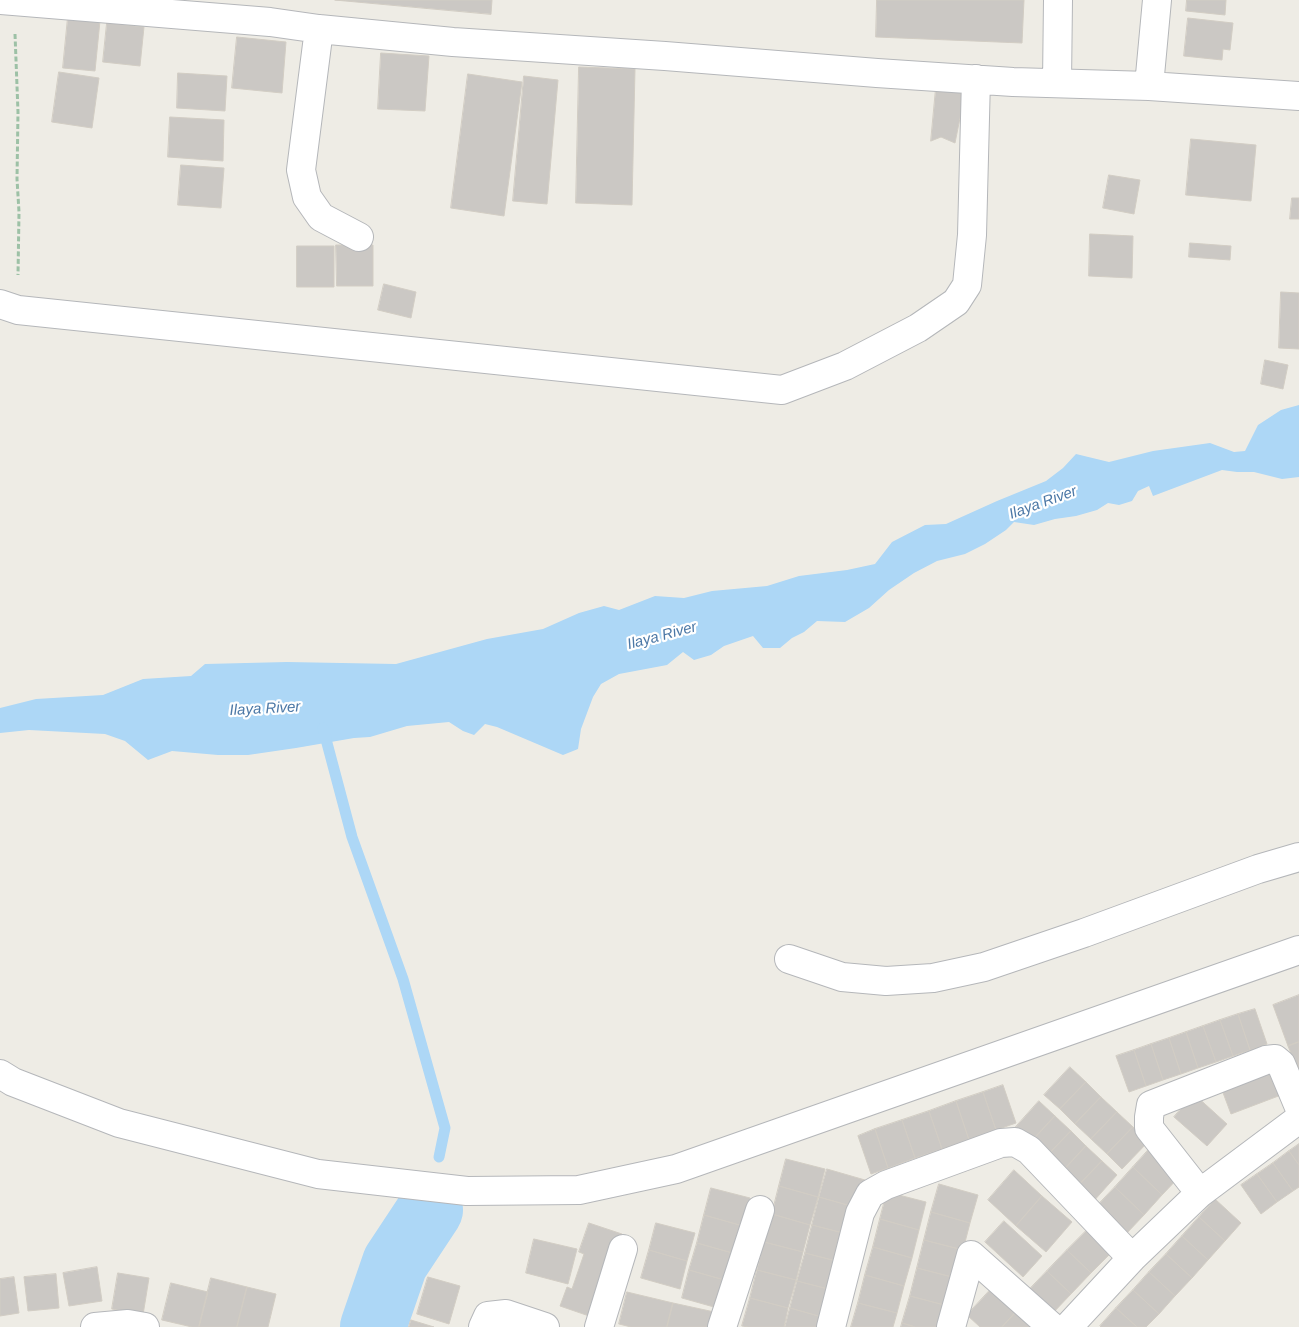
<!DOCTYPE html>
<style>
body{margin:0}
canvas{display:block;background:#eeece5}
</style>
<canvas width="1299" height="1327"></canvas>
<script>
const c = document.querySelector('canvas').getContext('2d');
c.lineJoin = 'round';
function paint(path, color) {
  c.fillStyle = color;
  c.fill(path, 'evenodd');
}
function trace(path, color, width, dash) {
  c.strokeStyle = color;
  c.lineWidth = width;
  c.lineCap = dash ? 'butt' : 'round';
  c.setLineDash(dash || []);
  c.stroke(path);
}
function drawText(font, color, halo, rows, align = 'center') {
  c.font = font + ' Helvetica,sans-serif';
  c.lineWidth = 4.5;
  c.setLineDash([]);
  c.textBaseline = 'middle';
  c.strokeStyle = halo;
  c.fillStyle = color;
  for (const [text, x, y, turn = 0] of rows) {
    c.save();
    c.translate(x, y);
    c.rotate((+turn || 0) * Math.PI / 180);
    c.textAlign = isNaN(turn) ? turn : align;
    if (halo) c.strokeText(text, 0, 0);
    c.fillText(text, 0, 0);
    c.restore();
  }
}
paint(new Path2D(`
 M1299,405V477L1282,479L1254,472H1237L1222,470L1153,496L1149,486L1138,491L1132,501L1119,505L1108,503L1097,510L1076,516L1055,519L1034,525L1014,522L1006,530L985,544L965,554L937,561L914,573L889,590L869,608L845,622L817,621L804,632L792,638L780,648H763L753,636L724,646L711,655L694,660L683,652L667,665L619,674L601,684L593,697L581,729L578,749L563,755L497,727L485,724L474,735L463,731L449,722L407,726L370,737L354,738L296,748L248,755H218L172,751L148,760L125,741L105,734L29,730L0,733V708L36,699L103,695L143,679L191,676L205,664L287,662L396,664L487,639L543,629L579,613L604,606L619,610L655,596L684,598L712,591L767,586L799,576L847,570L875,564L892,542L925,525L946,524L997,501L1046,481L1063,468L1076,454L1109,462L1153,451L1210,443L1234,452L1245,451L1258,425L1281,410Z`), '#add7f6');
trace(new Path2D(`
 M323,728L352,837L403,979L445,1128L439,1157`), '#add7f6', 11);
trace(new Path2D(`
 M373,1327L395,1263L430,1210`), '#add7f6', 66);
const building = new Path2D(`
 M335,0H492L491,14Z
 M877,0H1024L1022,43L876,37Z
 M1187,0H1226L1225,15L1186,11Z
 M68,17L100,21L95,71L63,68Z
 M1188,18L1233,23L1230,50L1223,49L1222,60L1184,56Z
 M107,23L144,27L140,66L103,62Z
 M237,37L286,42L282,93L232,88Z
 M381,53L429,56L425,111L378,109Z
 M579,67L635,69L632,205L576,203Z
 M59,72L99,78L92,128L52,122Z
 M178,73L227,76L225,111L177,108Z
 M468,74L522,82L504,216L451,208Z
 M524,76L558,80L547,204L513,201Z
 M936,88L965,93L955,143L941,137L931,141Z
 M170,117L224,120L223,161L168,157Z
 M1191,139L1256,145L1251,201L1186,195Z
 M181,165L224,168L221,208L178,205Z
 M1109,175L1140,180L1134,214L1103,208Z
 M1292,198H1299V219H1290Z
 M1090,234L1133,236L1132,278L1089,276Z
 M1190,243L1231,246L1230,260L1189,257Z
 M336,245H373V286H337Z
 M297,246H334V287H297Z
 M384,284L416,292L411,318L378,310Z
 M1281,292L1299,293V349L1279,348Z
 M1265,360L1288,365L1283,389L1261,384Z
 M1299,995V1042L1288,1046L1273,1005Z
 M1255,1009L1267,1044L1250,1050L1238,1014Z
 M1238,1014L1250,1050L1233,1056L1220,1020Z
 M1220,1020L1233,1056L1216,1062L1203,1026Z
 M1203,1026L1216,1062L1198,1068L1186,1032Z
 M1186,1032L1198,1068L1181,1074L1169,1038Z
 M1169,1038L1181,1074L1163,1080L1151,1044Z
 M1299,1042V1073L1288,1046Z
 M1151,1044L1163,1080L1146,1086L1134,1050Z
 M1134,1050L1146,1086L1129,1092L1116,1056Z
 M1070,1067L1086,1082L1060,1109L1044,1095Z
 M1279,1068L1289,1092L1231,1114L1222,1090Z
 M1086,1082L1101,1097L1075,1124L1060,1109Z
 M1003,1085L1016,1123L996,1130L983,1092Z
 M983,1092L996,1130L969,1140L956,1101Z
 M1194,1094L1227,1124L1207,1146L1174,1117Z
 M1101,1097L1117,1112L1091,1139L1075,1124Z
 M956,1101L969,1140L942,1149L929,1111Z
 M1039,1101L1055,1116L1030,1143L1014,1129Z
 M929,1111L942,1149L915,1158L902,1120Z
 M1117,1112L1133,1127L1107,1154L1091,1139Z
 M1055,1116L1071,1131L1045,1158L1030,1143Z
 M902,1120L915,1158L888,1168L875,1129Z
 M1133,1127L1148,1142L1122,1169L1107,1154Z
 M875,1129L888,1168L871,1174L858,1136Z
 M1071,1131L1086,1146L1061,1173L1045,1158Z
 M1299,1144V1165L1289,1151Z
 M1086,1146L1102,1161L1076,1188L1061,1173Z
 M1151,1147L1181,1175L1162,1195L1133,1167Z
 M1289,1151L1299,1165V1187L1293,1191L1273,1163Z
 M786,1159L825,1169L818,1197L779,1186Z
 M1102,1161L1117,1175L1092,1203L1076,1188Z
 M1273,1163L1293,1191L1277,1202L1257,1174Z
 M1133,1167L1162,1195L1144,1215L1115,1187Z
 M827,1169L865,1180L858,1208L819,1197Z
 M1014,1170L1042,1196L1016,1226L988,1200Z
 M1257,1174L1277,1202L1261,1214L1241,1185Z
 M939,1184L978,1195L970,1223L931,1212Z
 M779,1186L818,1197L810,1225L772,1214Z
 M1115,1187L1144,1215L1126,1234L1096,1207Z
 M711,1188L750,1198L743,1226L704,1215Z
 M887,1192L926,1202L919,1230L880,1219Z
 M1042,1196L1072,1222L1046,1252L1016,1226Z
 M819,1197L858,1208L851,1235L812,1225Z
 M1215,1199L1241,1223L1225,1241L1199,1217Z
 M931,1212L970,1223L963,1250L924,1240Z
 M772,1214L810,1225L803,1252L764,1242Z
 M704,1215L743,1226L736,1254L697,1243Z
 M1199,1217L1225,1241L1208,1260L1182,1236Z
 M880,1219L919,1230L912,1258L873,1247Z
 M1004,1221L1042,1256L1023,1277L985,1242Z
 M589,1223L622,1234L592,1317L560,1306L567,1287L572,1289L584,1254L579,1252Z
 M656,1223L695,1233L687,1261L649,1250Z
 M812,1225L851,1235L844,1263L805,1253Z
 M1087,1230L1111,1253L1091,1273L1067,1250Z
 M1182,1236L1208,1260L1192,1278L1166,1254Z
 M534,1239L577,1249L568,1284L526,1273Z
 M924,1240L963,1250L956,1278L917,1268Z
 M764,1242L803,1252L796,1280L757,1270Z
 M697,1243L736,1254L728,1281L689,1270Z
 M873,1247L912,1258L904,1286L865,1275Z
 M649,1250L687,1261L680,1289L641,1278Z
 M1067,1250L1091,1273L1071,1294L1047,1271Z
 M805,1253L844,1263L836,1291L797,1281Z
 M1166,1254L1192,1278L1175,1296L1149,1272Z
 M97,1267L102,1301L69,1306L63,1273Z
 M917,1268L956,1278L948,1306L910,1296Z
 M689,1270L728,1281L721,1309L682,1298Z
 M757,1270L796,1280L788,1308L750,1298Z
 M1047,1271L1071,1294L1051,1315L1027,1292Z
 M1149,1272L1175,1296L1159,1314L1133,1290Z
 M118,1273L149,1278L143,1315L112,1309Z
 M56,1274L59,1308L28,1311L24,1277Z
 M865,1275L904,1286L897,1313L858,1303Z
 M14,1277L19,1313L0,1316V1279Z
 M428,1277L460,1286L449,1324L417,1314Z
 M211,1278L247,1287L237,1327H199Z
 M797,1281L836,1291L829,1319L790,1308Z
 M171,1283L208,1292L199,1327H192L162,1320Z
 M247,1287L276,1294L268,1327H237Z
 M992,1288L1017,1311L1002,1327H980L967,1315Z
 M1133,1290L1159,1314L1146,1327H1137L1116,1308Z
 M627,1292L673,1303L667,1327H631L619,1324Z
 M910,1296L948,1306L943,1327H915L902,1323Z
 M750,1298L788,1308L784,1327H748L742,1326Z
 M673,1303L719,1313L716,1327H667Z
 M858,1303L897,1313L893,1327H851Z
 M790,1308L829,1319L827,1327H785Z
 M1116,1308L1137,1327H1101L1100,1326Z
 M1017,1311L1034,1327H1002Z
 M411,1320L434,1327H409Z
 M902,1323L915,1327H901Z`);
paint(building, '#cbc8c4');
trace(building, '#d2cdc4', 1);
const minor = new Path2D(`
 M0,0L270,22L319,29L453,42L665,56L877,73L1013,82L1149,86L1299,96
 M319,29L301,170L307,197L321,217L359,237
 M1057,83L1058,0
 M1149,86L1157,0
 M0,304L18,310L782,390L845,366L918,328L956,302L967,285L972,235L976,79
 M789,959L842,977L886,981L933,978L984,967L1084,933L1258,869L1299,857
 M0,1074L13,1082L119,1123L318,1174L467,1191L579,1190L676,1169L1299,950
 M1200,1193L1149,1128V1117L1151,1105L1266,1060L1275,1059L1281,1064L1299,1107
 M95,1327L128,1324L145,1327
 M483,1327L488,1316L506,1314L545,1327
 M599,1327L623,1249
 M722,1327L760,1210
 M831,1327L860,1213L870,1194L886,1185L1001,1143L1015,1142L1029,1150L1132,1258
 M951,1327L971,1255L1052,1327
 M1068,1327L1132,1258L1200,1193L1299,1119`);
trace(minor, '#b5b7ba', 30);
trace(new Path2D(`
 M15,34L18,112L17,179L19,212L18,275`), '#9dc1a6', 3, [5, 2.5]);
trace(minor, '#fff', 28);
drawText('italic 15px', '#4c78a6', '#fff', [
 ["Ilaya River",1043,503,-20],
 ["Ilaya River",662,636,-15],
 ["Ilaya River",265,709,-3]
]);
</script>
